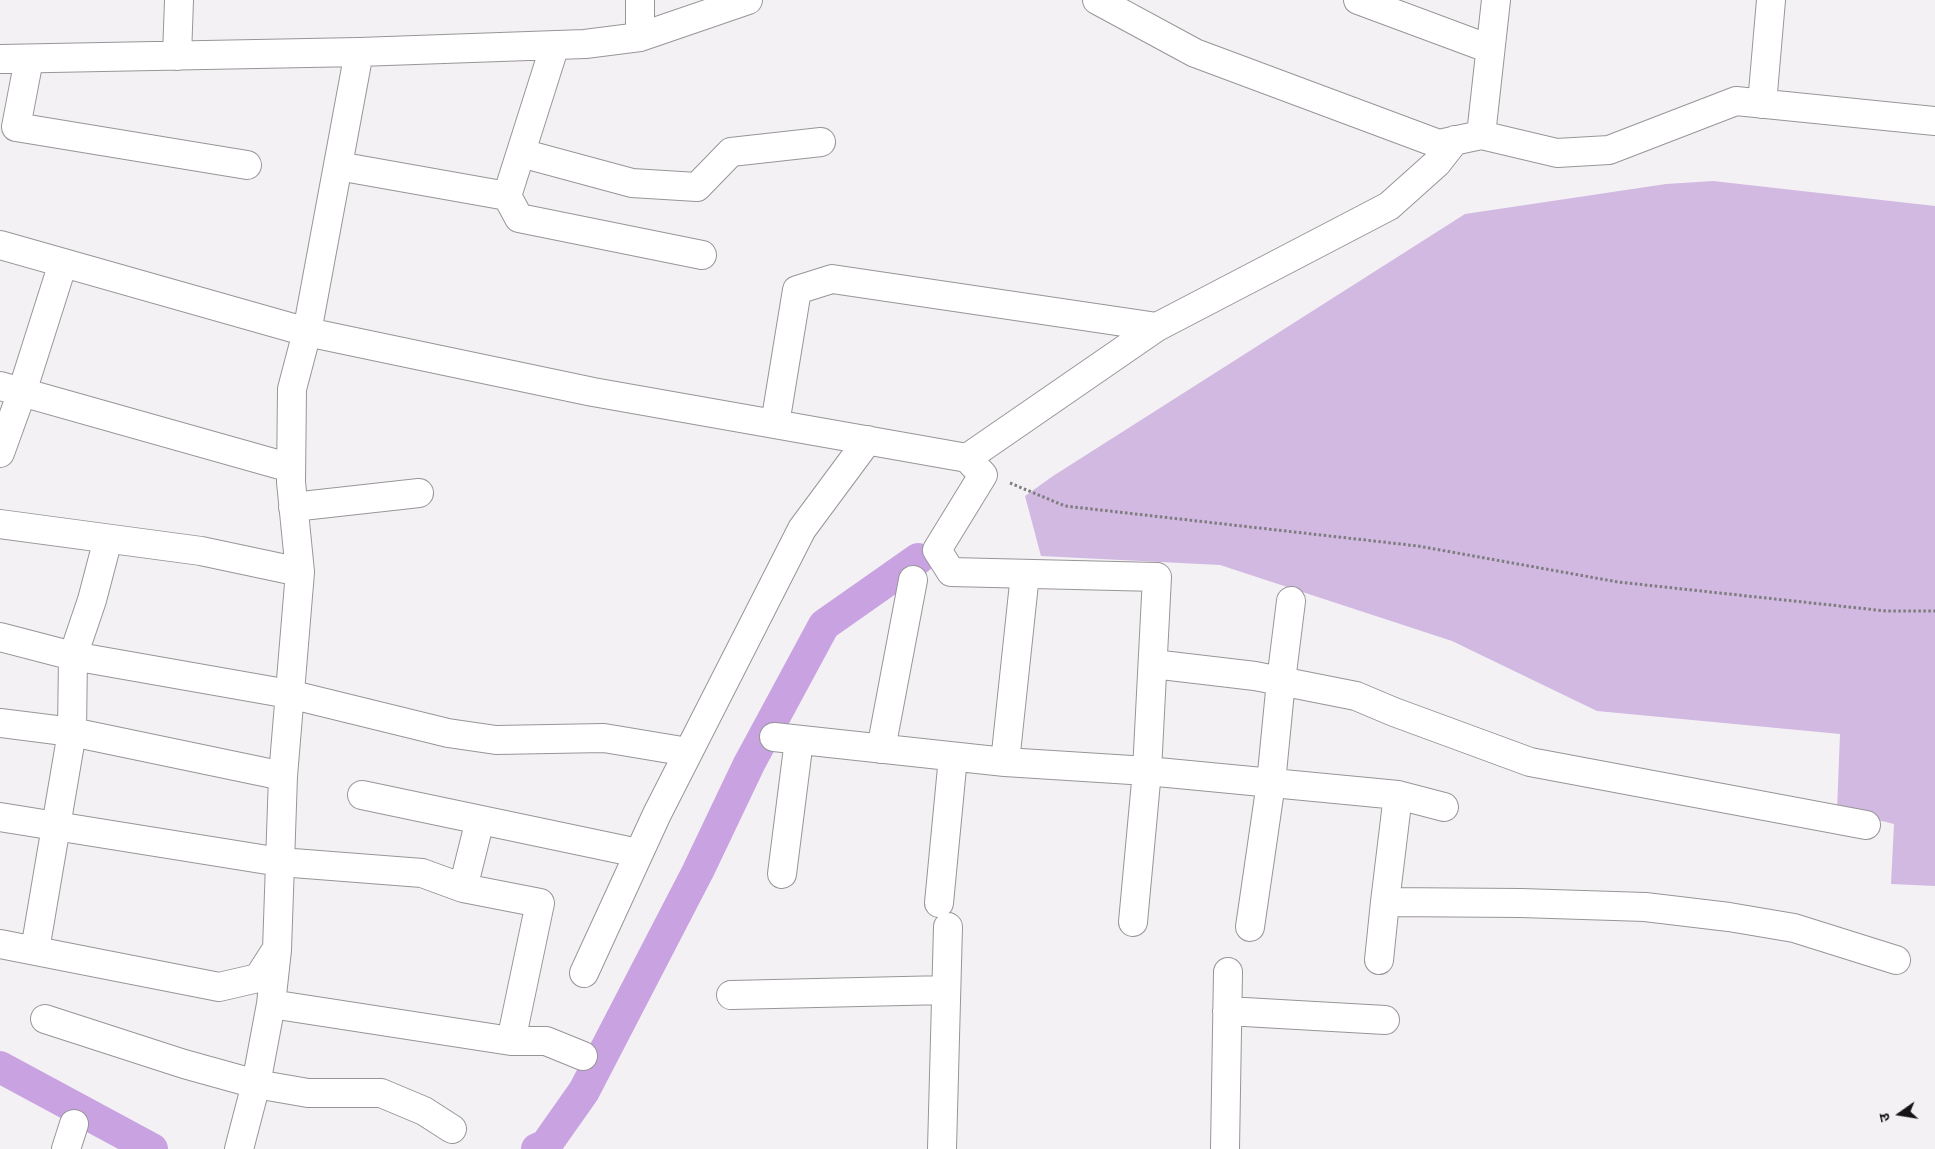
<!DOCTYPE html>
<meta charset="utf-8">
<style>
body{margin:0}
#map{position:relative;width:1935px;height:1149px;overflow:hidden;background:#f4f1f5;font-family:Karla,"Noto Sans Devanagari",sans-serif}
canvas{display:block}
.north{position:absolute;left:1875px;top:1089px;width:50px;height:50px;-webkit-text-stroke:4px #f4f1f5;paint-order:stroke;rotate:257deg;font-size:14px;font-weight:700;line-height:20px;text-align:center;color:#151516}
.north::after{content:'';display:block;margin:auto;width:18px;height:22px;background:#151516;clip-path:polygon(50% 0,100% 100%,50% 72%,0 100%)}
</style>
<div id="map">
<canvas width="1935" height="1149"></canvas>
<div class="north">उ</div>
</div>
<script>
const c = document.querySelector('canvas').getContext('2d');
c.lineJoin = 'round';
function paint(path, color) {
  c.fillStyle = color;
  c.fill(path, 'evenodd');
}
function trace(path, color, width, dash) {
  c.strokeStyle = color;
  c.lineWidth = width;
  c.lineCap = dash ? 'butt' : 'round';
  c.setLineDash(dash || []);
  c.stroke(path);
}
paint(new Path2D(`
 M1713,181L1935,206V886L1891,884L1894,824L1837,810L1840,734L1597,711L1452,641L1220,565L1041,556L1025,496L1053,476L1465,214L1666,184Z`), '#d2b9e2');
trace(new Path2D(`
 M0,1067L152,1149
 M537,1149L546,1145L584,1091L698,871L749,764L824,625L918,559`), '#c9a2e1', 32);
const minor = new Path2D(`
 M1097,0L1195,53L1439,144L1481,135L1557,153L1609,150L1736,101L1935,121
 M1358,0L1490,49
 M640,37V0
 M177,56L179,0
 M0,59L359,52L585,44L640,37L748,0
 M29,59L16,127L247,165
 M1762,104L1771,0
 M1481,135L1496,0
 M521,153L632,183L697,187L731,152L821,142
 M338,166L507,196L519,218L702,255
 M507,196L555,45
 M0,245L307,332L593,392L967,458L983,475L937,550L951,572L1157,577L1147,771L1133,922
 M0,386L291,468
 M775,424L797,290L832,279L1157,327
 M0,453L22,392L63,263
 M967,458L1157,327L1389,206L1437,163L1455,140
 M293,507L419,493
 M0,524L201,551L300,572
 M0,637L73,656L289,694L448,733L496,740L604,738L688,752
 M1153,664L1255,676L1356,696L1394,712L1530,762L1866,825
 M0,723L72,732L283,776
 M774,737L1005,762L1147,771L1398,795L1385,902L1521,903L1645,907L1729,917L1794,928L1896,960
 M881,749L913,580
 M1005,762L1025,574
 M362,795L638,853
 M1398,795L1444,807
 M0,817L280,862L422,873L463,888L540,903L511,1041L271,1004
 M782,874L799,740
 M463,888L480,820
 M939,903L953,757
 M1250,927L1271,783L1281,681L1291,601
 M0,944L219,987L258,978L276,950
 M35,950L72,732L73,656L92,600L108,539
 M1379,960L1385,902
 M584,973L657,814L802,529L868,440
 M731,995L946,990
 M1227,1011L1385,1020
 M45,1019L184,1064L256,1084L308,1093H381L424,1111L452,1129
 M511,1041H546L583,1056
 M66,1149L74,1124
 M239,1149L256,1084L271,1004L277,950L283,776L300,572L291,482L292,389L307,332L359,52
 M942,1149L948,927
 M1225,1149L1228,972`);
trace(minor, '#989599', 30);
trace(new Path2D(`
 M1010,483L1065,506L1418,546L1618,582L1886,611H1935`), '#7d7c7e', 3, [2.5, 2.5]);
trace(minor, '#fff', 28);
</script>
